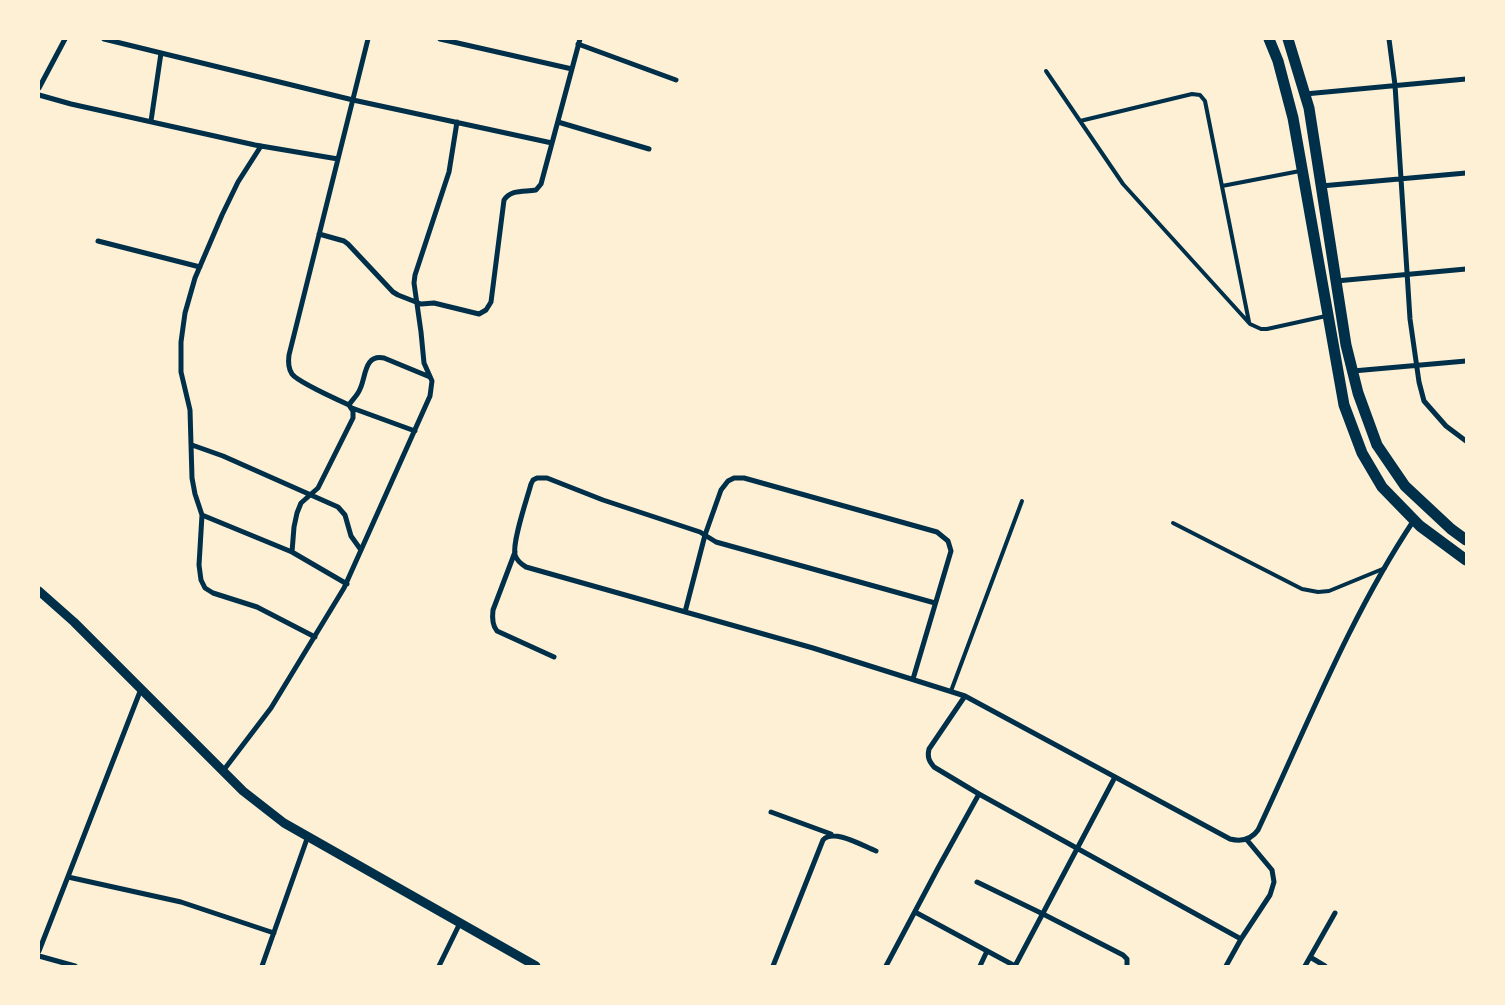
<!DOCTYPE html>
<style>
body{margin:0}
#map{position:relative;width:1505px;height:1005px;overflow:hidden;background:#fdf0d5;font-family:"Noto Serif",serif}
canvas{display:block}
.frame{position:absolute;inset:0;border:40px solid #fdf0d5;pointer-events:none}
</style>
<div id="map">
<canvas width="1505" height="1005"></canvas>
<div class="frame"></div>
</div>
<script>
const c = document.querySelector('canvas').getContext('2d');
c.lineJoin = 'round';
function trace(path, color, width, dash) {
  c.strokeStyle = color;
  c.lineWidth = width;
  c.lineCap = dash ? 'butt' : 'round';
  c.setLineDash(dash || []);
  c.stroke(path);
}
trace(new Path2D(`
 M1046,71L1123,184L1250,324L1261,329H1267L1326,316
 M1080,121L1192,94L1200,95L1205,101L1249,322
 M1222,186L1300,171
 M1173,523L1302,589L1318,592L1329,591L1385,568
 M951,691L1022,501`), '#003049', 4);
trace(new Path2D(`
 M104,39L353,100L552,143
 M440,39L572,69
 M1389,39L1395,85L1410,319L1419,382L1424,401L1446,426L1466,441
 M578,44L676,80
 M39,88L65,39
 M1305,94L1466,79
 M39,95L71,104L255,145L338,159
 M151,121L161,53
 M558,122L649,149
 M261,146L238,182L222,215L195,278L185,313L181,342V372L190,410L192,478L195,494L202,515L199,565L201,580L205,588L213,593L257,607L315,637
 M1321,186L1466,173
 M319,234L344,241L348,244L393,292L398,295L421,304L434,303L479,314L486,310L491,302L504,200C511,189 524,192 536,190L541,184L580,39
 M98,241L200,267
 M1336,281L1466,269
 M1353,371L1466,361
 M349,405C352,400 358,395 360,389C366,377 364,354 384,358L430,377
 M352,408L415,431
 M192,445L223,456L338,507L345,515L351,536L361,550
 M202,515L292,552L347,584
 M292,552L294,527L297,513L301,503L318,488L353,418V411L349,405C338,400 297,381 292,374C288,368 288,362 289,355L368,39
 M515,552L493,610C492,618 492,625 497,631L554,657
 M935,603L716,542L700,532L603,500L547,478H537L533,480L531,484C527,499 512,542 515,555C517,561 521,564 526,567L813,648L965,696L1230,839C1242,842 1251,840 1258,830C1307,726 1350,616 1414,520
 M685,612L705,535L721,490L728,481L734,478H744L937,532L948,541L951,551L913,679
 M965,696L929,749C927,757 929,761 934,767L979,794L1241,939
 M223,771L271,708L344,588L430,396L432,381L424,363L421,332L414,283L415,275L449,172L457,122
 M771,812L831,834
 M68,877L181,902L274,933
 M977,882L1043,914L1123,955L1127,959V966
 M915,912L1015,966
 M39,951L141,689
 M39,956L75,966
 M1310,957L1325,966
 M262,966L308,836
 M439,966L460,923
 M773,966L823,840C833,828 863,846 876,851
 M886,966L938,868L979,794
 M980,966L987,951
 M1015,966L1115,777
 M1226,966L1241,939L1270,895L1274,882L1272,870L1247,840
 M1305,966L1335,913`), '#003049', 5);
trace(new Path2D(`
 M39,591L74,622L243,791L284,823L536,966`), '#003049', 9);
trace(new Path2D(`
 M1269,39L1278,61L1293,118L1344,405L1362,453L1382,487L1420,526L1466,560
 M1288,39L1309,108L1346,345L1358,393L1377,445L1405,486L1451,529L1466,540`), '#003049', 11);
</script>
